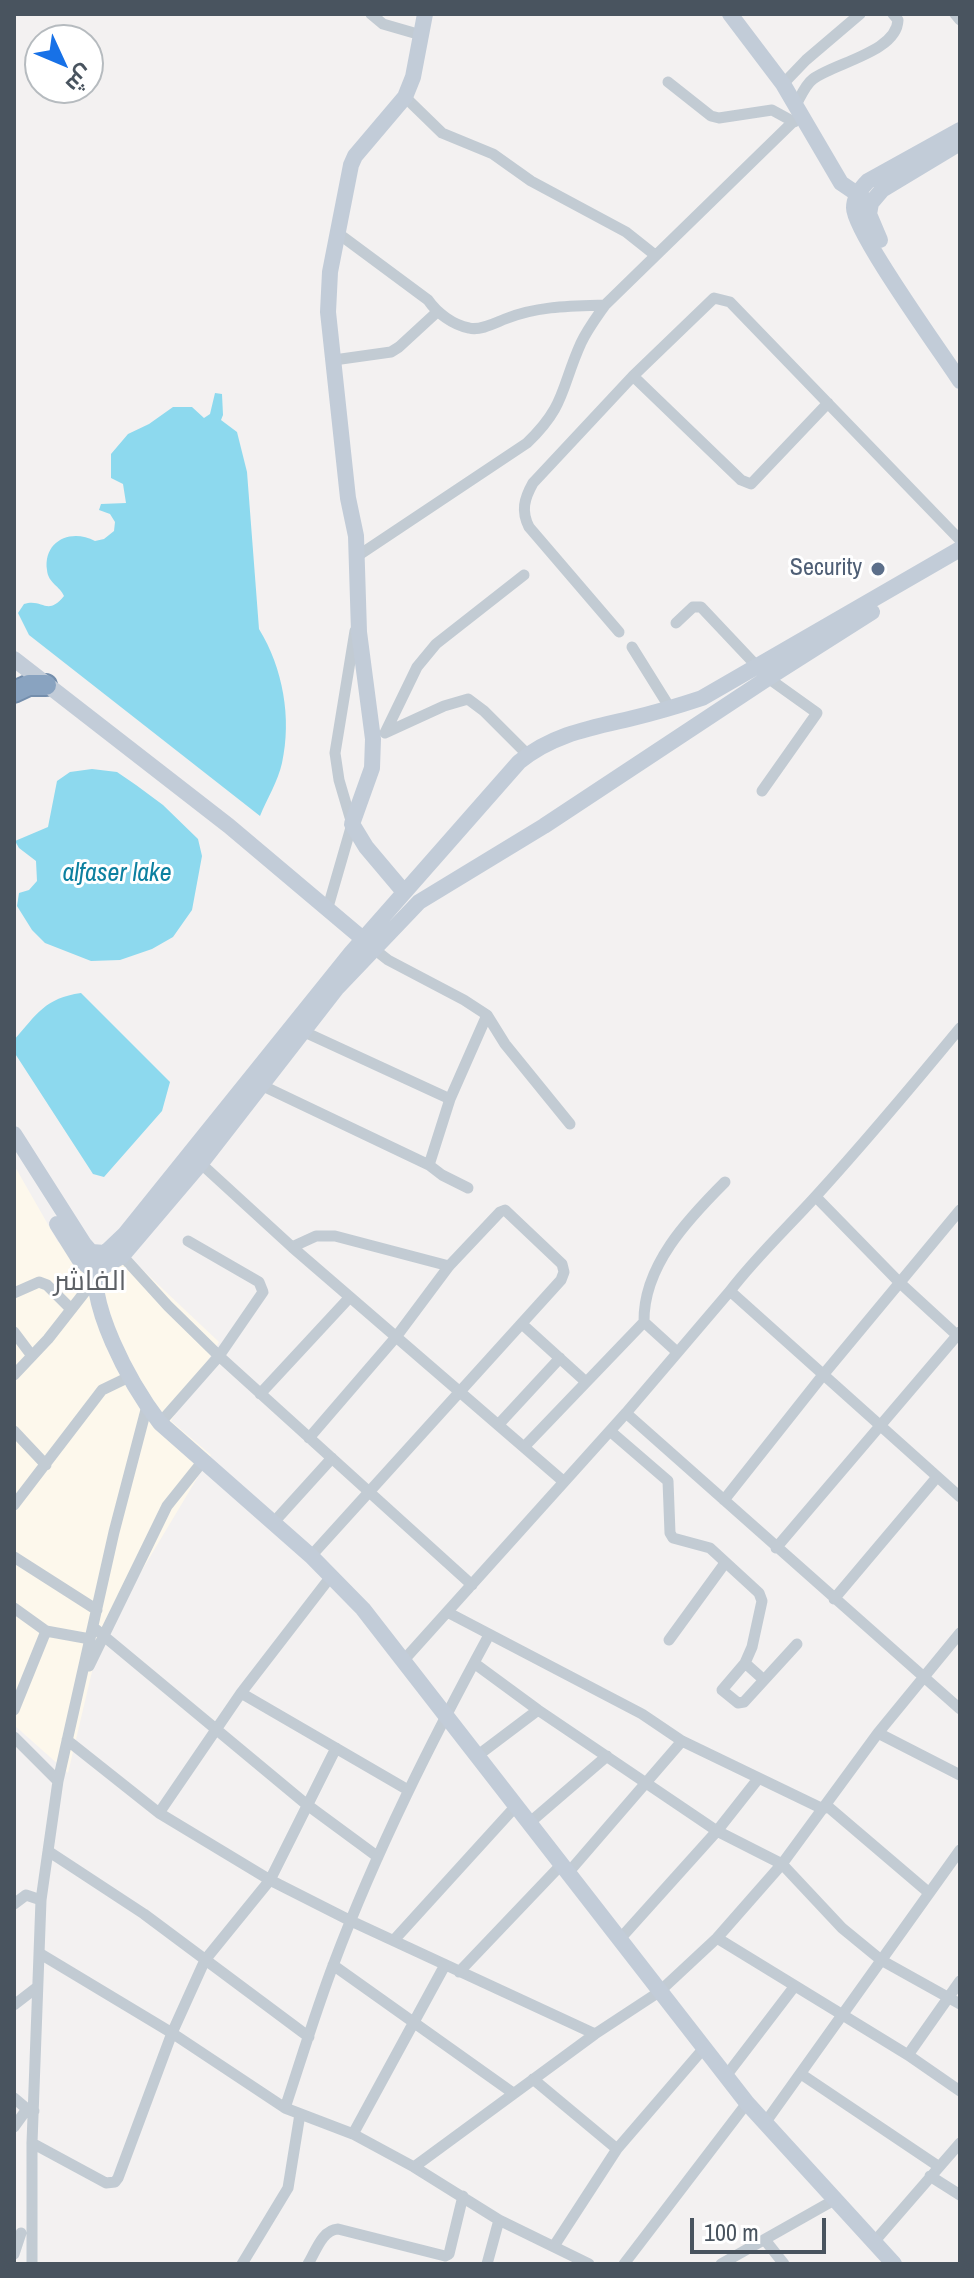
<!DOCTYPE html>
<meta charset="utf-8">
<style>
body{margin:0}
#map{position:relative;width:974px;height:2278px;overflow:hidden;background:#f3f1f1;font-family:"Archivo Narrow",Cairo,sans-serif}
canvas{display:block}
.frame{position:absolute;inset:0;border:16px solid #49545f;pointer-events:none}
.north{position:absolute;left:24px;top:24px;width:80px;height:80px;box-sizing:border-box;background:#fff;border:2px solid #b6bbbf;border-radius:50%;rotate:134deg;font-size:22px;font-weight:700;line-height:32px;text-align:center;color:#49545f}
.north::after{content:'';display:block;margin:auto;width:28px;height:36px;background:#1771e7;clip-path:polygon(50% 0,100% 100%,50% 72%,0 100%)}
.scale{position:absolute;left:690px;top:2218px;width:136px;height:36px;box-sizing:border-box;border:4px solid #49545f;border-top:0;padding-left:10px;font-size:24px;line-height:28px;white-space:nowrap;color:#49545f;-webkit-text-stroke:6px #fff;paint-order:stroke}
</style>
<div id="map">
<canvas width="974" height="2278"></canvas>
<div class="frame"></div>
<div class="north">ش</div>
<div class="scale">100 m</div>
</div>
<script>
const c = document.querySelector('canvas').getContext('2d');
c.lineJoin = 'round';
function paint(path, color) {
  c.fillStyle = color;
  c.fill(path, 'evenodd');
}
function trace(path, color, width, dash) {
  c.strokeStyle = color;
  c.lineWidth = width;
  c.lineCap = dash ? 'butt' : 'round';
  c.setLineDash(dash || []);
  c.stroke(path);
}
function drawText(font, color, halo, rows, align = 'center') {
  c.font = font + ' "Archivo Narrow",Cairo,sans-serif';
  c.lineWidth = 6;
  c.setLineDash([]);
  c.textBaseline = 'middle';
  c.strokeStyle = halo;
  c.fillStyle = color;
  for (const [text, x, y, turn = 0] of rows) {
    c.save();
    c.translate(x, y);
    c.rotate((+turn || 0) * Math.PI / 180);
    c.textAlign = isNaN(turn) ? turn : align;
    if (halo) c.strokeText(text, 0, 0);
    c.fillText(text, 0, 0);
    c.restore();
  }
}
paint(new Path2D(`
 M14,1165L58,1242L130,1258L219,1342L171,1421L211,1455L99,1642L68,1773L14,1725Z`), '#fdf8ec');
paint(new Path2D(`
 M215,393L222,394L223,415L221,420L237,432L247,472L259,629C283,668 292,718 282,763C278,781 267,799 260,816L29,635L18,613L24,604C43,598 47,617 64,596C60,586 48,583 47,570C43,541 71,528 95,541L104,539L114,531L115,522L110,514L99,510L101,504L126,503L123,484L111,478V454L128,434L149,424L173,407H192L204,418L210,414Z
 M92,769L117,772L136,785L163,805L198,839L202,856L192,910L173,937L152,949L120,960L91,961L45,943L32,930L17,906L19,893L29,890L37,881L36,861L19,848L15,841L48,827L57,781L70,772Z
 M81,993L170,1082L162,1111L104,1177L93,1174L14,1052V1040C37,1014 45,998 81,993Z`), '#8dd9ee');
const highway = new Path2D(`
 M14,692L29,685H46`);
trace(highway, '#748eac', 24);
trace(new Path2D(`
 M371,14L383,24L421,35
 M955,14L960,20
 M668,82L711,116L719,118L772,110L794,122
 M783,84L806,60L860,14
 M405,97L442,133L493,154L531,181L626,232L655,255
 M796,105C801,96 805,85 813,79C834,63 897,52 898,20L893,14
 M339,234L428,300C437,313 453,325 469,328C480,331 495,323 505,319C537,306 571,306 605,305
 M334,360L391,352L399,347L437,312
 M633,376L741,480L751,484L828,403
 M356,557L527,443C566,406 561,387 581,343C587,330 596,318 605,305L801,114
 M676,623L693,607H701L768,678L817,713L762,791
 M619,632L529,527C521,511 524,499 533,483L633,376L714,298L730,302L960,540
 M632,647L670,708
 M385,733L417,667L436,644L524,575
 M385,733L444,706L468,699L484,711L528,755
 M328,907L352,824L339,780L335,753L355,631
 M369,945L388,960L464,1000L487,1015L505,1044L570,1124
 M298,1029L450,1099
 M261,1085L429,1165L442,1175L468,1188
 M197,1160L292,1247L563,1481
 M429,1165L450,1099L487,1015
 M816,1197L899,1282L960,1338
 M292,1247L316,1236H335L449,1266
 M117,1250L168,1306L219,1356L472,1585
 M730,1291C756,1257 787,1228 816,1196C866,1141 913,1085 960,1028
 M14,1293L39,1282L47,1285L70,1308
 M644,1322C643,1266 688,1219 725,1182
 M522,1324L586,1382
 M14,1332L32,1356
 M14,1375L48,1339L95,1279
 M260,1394L350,1297
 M626,1413L960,1709
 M160,1423L219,1356L263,1292L259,1282L188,1241
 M499,1424L560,1358
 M14,1431L46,1465
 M610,1431L668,1481L670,1533L673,1538L710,1548L759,1593L762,1601L752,1647L745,1663L722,1690L738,1703L744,1702L797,1644
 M309,1438L396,1337L449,1266L500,1212L505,1210L562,1264L564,1272L561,1280L311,1556
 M525,1446L644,1322L677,1352
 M724,1500L823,1375L960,1210
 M14,1505L102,1390L131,1376
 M274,1522L332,1458
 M776,1548L960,1332
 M14,1557L97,1610
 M834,1599L937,1477
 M14,1608L46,1631
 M449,1613L642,1714L682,1741L823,1809
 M93,1627L306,1804L378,1857
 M669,1640L725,1563
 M403,1661L626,1413L730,1291L960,1497
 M474,1663L538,1710L717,1831L782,1864L842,1928L881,1960L960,2004
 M745,1663L764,1680
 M89,1666L167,1506L203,1461
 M241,1693L408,1790
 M14,1710L46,1631L90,1639
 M878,1733L960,1775
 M14,1737L58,1781
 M67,1740L159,1813L270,1880L351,1921L595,2034
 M477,1756L538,1710
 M826,1805L928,1892
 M159,1813L241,1693L332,1575
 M528,1824L607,1756
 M48,1851L144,1914L309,2037
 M568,1873L682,1741
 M14,1904L26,1895L41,1900
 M717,1938L908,2055L960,2091
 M394,1940L515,1807
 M619,1940L717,1831L758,1779
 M39,1953L172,2033L285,2108L353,2134L414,2167L499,2220L589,2264
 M333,1965L513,2093
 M459,1972L561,1865
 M14,2005L36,1988
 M908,2055L960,1981
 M801,2074L938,2166
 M726,2076L794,1987
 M533,2079L617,2149
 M14,2098L27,2109L34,2111
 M285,2108C301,2060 316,2010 334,1963C377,1849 431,1742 489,1635
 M765,2123L960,1850
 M14,2127L27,2109
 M353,2134L445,1965
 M32,2143L106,2183L115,2182L118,2178L172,2033L205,1960L270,1880L336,1748
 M414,2167L595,2034L659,1992L717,1938L782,1864L878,1733L960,1633
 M930,2176L960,2195
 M765,2240L784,2264
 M874,2242L960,2143
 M554,2246L617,2149L704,2048
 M14,2254L21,2233
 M32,2264V2143L41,1900L58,1781L114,1532L147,1406
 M242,2264L288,2188L300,2114
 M308,2264C316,2251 322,2230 338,2229L445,2256L449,2254L463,2196
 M487,2264L499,2220
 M624,2264L747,2103
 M721,2264L836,2199`), '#c2cbd3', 11);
trace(new Path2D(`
 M730,14L783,84L841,183L866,200
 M960,130L868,181C861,188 854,197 854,208C854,232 942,353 960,381
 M880,240L869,214L871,203L882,190L960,143
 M14,659L229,826L363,939
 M404,892L366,847L352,824L372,768L373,739L359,632L356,536L348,498L328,312L330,272L351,165L355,156L405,97L413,77L425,14
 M14,1134L84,1244L91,1252L105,1253L125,1234L351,953L519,762C551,735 590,728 629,719C654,713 678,706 702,698L960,549
 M57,1224L79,1259L90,1268L99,1269L122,1256L201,1163L336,989L419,902L544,826L768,678L872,612
 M97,1254C84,1302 131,1385 160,1423L311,1556L363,1609L747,2103L894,2264`), '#c2ccd8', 16);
trace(highway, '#89a3c0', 20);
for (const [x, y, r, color] of [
 [878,569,8,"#5c6f8a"]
]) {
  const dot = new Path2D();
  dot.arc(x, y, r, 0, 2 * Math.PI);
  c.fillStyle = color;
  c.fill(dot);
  trace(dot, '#fff', 3);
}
drawText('24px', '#4e5e75', '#fff', [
 ["Security",862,569]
], 'right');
drawText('italic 26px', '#0c80a0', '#fff', [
 ["alfaser lake",117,874]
]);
drawText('28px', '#5d6166', '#fff', [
 ["الفاشر",90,1282]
]);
</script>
